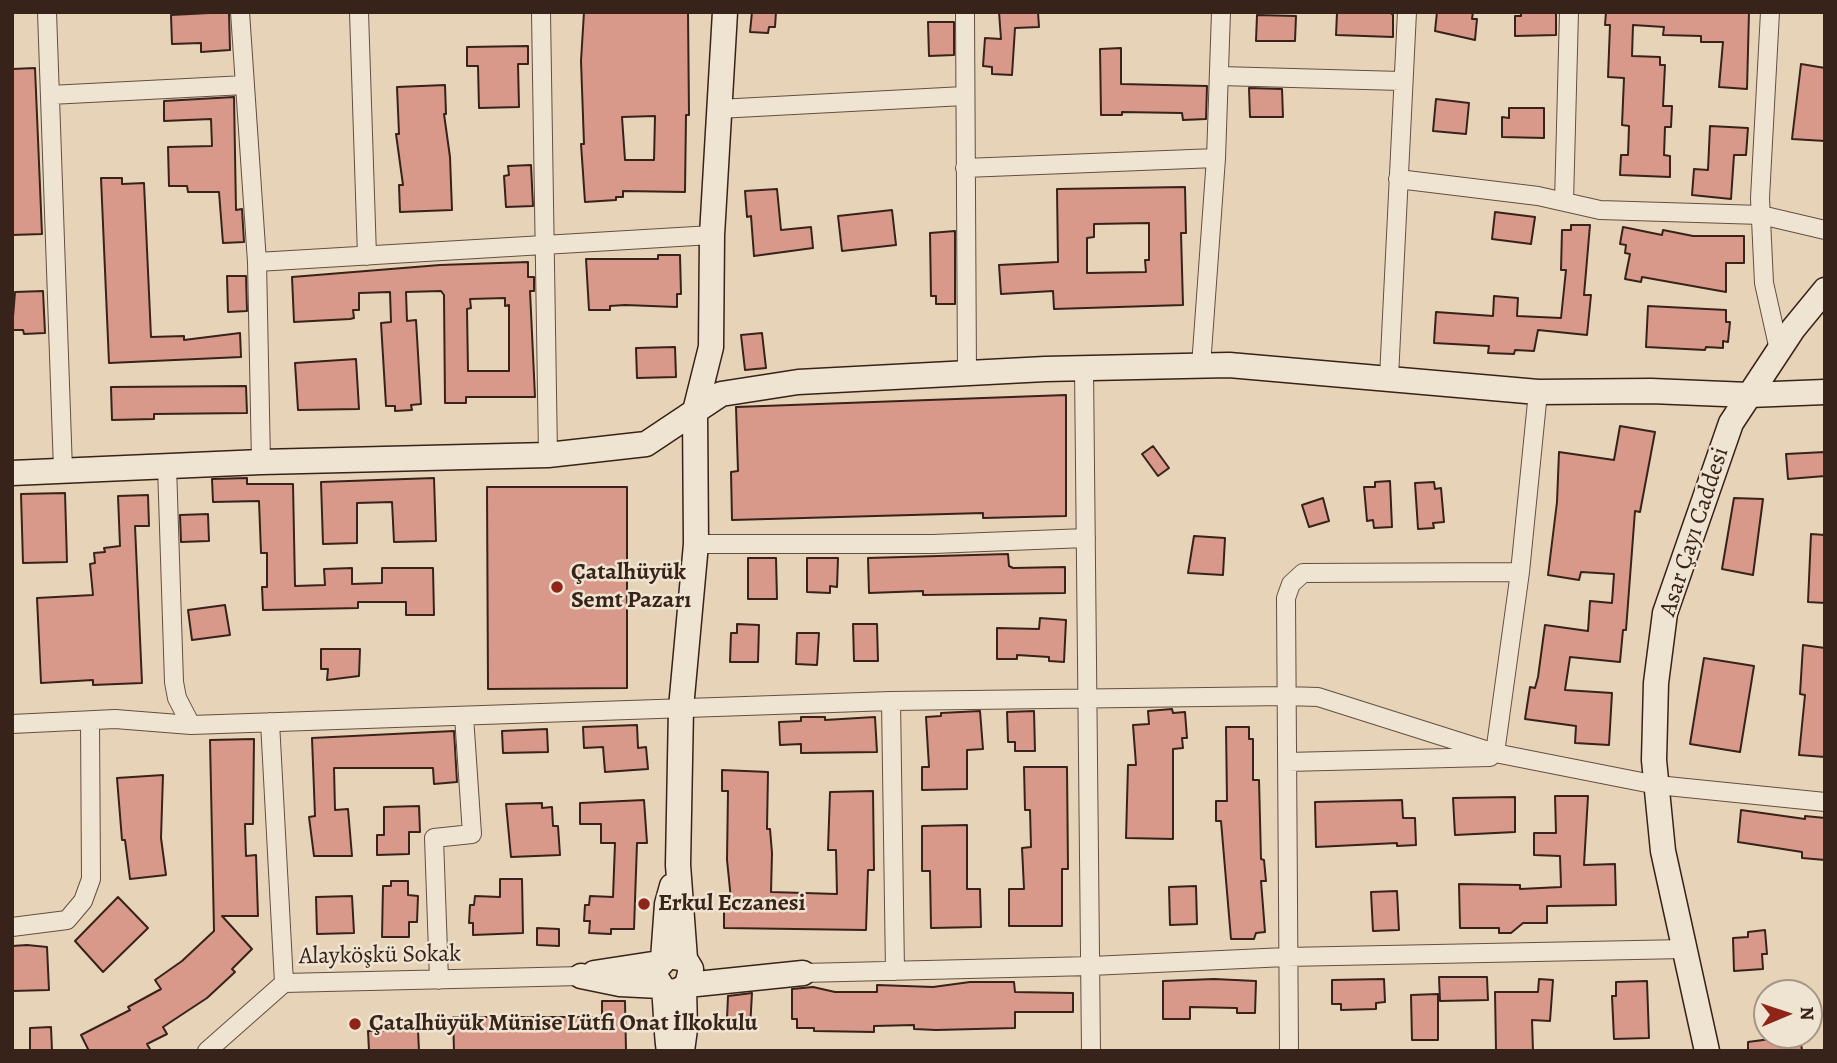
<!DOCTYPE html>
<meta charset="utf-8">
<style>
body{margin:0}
#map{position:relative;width:1837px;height:1063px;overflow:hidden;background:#e7d4b8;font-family:Alegreya,serif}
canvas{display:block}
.frame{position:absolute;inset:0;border:14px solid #372319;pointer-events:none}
.north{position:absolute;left:1753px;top:979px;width:70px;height:70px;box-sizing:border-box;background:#efe3d1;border:2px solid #a59687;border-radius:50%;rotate:88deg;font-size:19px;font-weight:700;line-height:28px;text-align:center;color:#372319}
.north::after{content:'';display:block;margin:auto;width:24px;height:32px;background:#8f2418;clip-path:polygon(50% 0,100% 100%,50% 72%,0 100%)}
</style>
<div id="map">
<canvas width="1837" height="1063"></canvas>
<div class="frame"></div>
<div class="north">N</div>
</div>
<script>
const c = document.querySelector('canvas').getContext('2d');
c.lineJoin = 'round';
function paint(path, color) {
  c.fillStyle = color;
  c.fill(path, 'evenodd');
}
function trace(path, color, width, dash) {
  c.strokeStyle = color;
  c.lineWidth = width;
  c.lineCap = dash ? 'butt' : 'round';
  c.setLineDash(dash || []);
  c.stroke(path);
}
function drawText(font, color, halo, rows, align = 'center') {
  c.font = font + ' Alegreya,serif';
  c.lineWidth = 5;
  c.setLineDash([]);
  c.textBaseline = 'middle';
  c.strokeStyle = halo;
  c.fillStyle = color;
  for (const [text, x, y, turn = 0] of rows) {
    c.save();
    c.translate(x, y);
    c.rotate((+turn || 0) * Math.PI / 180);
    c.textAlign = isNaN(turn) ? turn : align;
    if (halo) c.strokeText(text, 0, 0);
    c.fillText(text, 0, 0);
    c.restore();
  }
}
const building = new Path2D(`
 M229,12L230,50L201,52V43L172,44L171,15Z
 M584,12H688L689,115H686L685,192L623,191V197H616V200L585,202L581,144H584L581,61ZM655,116L654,160H625L622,117Z
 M752,12H776L775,27H769L768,33L750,32Z
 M999,12H1038L1039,27L1015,28L1012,75L992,74V67L983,66L985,38L1001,39Z
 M1390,12L1393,15V37L1336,35L1337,13Z
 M1437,12H1473L1472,19H1477L1475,40L1435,31Z
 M1521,12H1556V35L1515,36V16H1521Z
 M1606,12H1749L1747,89L1719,87L1723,42H1701V36L1663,35L1664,27L1633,25L1632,56L1660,57V65H1665L1663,106H1672L1671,127H1665L1664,155L1670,156V177L1620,175L1621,155H1628L1629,126L1622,125L1624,78L1608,77L1610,25H1605Z
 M1257,15L1296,16L1295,41H1256Z
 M928,22H954V55L929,56Z
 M528,46V64H518L519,107L479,108L478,66H467V47Z
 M1121,48V84L1207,86L1206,119L1183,120L1182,113L1122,112V115H1101L1100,49Z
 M1801,64L1825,68V141L1792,139Z
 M35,68L42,234L12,235V69Z
 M445,85L446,114H444L450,157L452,210L400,212L399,185H403L396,134H399L397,87Z
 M1249,88L1282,89L1283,117H1250Z
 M234,97L236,210L242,209L244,242L223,243L219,192H188L187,186H169L168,147L212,146L211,119L164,121V101Z
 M1436,99L1469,103L1466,134L1433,131Z
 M1509,108H1544V138L1502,137V117L1509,118Z
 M1710,126L1748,128L1746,155H1734L1731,199L1692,195L1694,169L1708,170Z
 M531,165L533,206L506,207L504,176L509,175L508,166Z
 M101,178H122V184L144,183L151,337L184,336V340L240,333L241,357L109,363Z
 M1185,187L1186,233H1181L1183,305L1054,309L1053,291L1001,294L999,265L1058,262L1057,189ZM1149,223V260H1145L1146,272L1087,273V238L1094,237V224Z
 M777,189L781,230L811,227L813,248L754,256L751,216L747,217L745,191Z
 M892,210L896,245L842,251L838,216Z
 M1495,212L1535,217L1531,244L1492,239Z
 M1571,225H1590L1584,295H1591L1587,335L1538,330L1534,351L1515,350L1514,354L1488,353L1489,346L1434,343L1436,312L1493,316L1494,296L1518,298L1517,316L1561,318L1566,270H1561L1562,230H1571Z
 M1623,227L1662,235L1663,230L1693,236H1744V263H1726V292L1642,277L1641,282L1625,279L1630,254L1625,253L1626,245L1620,244Z
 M955,231V304H936V296H931L930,233Z
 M658,255H680L681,294H677V307L625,305L610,306V310H589L586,259H658Z
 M528,262V277H534V291H530L535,397H466V403H445L444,295L441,291L406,292L407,321L416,320L421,404L411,405L412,410L395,411V406H386L381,323L391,322L390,292L359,293V310H353L354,318L350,319L294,322L292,277L440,265ZM505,298V306L509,305V371H468L467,309L471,308L470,299Z
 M227,276H246L247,311L228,312Z
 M43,291L45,333L24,334L23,330H12L15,292Z
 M1648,306L1726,310V322H1730L1728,342L1723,341V348L1706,347L1705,350L1646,347Z
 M762,333L766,368L745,370L741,335Z
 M675,347L676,377L637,378L636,348Z
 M356,359L359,409L298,410L295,363Z
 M246,386L247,413L154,414V419L112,420L111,387Z
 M1066,395V516L983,518V513L732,520L731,472L738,471L736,407Z
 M1620,426L1655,432L1640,512L1635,511L1626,630H1623L1620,662L1570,657L1565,690L1612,693L1609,745L1575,743L1576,726L1525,719L1530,687L1535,688L1538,677L1545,625L1588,631L1590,601L1612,603L1614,574L1581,572L1579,580L1548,575L1557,502L1559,452L1614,460Z
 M1153,446L1169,468L1158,476L1142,454Z
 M1825,452V476L1788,479L1786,454Z
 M247,478V484H293L295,586L325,585L324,569L352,568V584L382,583V568H433L434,615H406V602H358V608L263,610L262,587H267V553H261L259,501L213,502L212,479Z
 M434,478L436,541L394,542L392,502L357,503V543L323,544L321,482Z
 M1390,481L1392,527L1374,528L1373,520L1367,521L1364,487H1375V482Z
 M1434,482L1435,489L1441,488L1444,522L1433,523L1434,528L1418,529L1415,483Z
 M487,487H627V688L488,689Z
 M65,493L67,562L23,563L21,494Z
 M148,495L149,526H135L142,683L93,685V680L41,683L37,598L93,595L90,564L95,563L94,553L105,552L104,548L120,546L118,496Z
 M1323,498L1329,521L1309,527L1302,505Z
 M1734,498L1763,499L1753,575L1722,569Z
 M208,514L209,541L181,542L180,515Z
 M1811,534L1825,535V603L1808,602Z
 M1194,536L1225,538L1223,575L1188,573Z
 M1008,554L1009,566L1013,568L1065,567V593L923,595V591L869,593L868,558Z
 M748,558H776L777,599H748Z
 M807,558H838L837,587L830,586V593L807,592Z
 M225,605L230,635L192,640L188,610Z
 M1040,618L1066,620L1064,662L1049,661V657L1017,655V659H997V628L1039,629Z
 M737,624L759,625L758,662H730L731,633H737Z
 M853,624H877L878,661H854Z
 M797,633H819L817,665L796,664Z
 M1803,645L1825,648V757L1799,755L1805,695L1800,694Z
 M321,649H360L359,676L327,680L328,669H321Z
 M1704,658L1754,666L1740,752L1690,744Z
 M1172,709L1173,713L1185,712L1187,738H1182L1183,748L1173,749V839L1126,838L1128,765H1136L1133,725L1149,724L1148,711Z
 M980,711L983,749L967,750V789L922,790V767H929L926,717L941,716V713Z
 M1034,711L1035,751H1015V742H1008L1007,712Z
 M801,717H825V720L875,717L877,752L801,753V744L780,745L779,722L801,721Z
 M637,725L638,748L646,747L648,769L605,772L603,747L584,748L583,727Z
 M1226,727H1249V739H1253V780H1259L1261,859L1264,860L1266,881H1261L1265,932L1256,933L1254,939H1231L1221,821H1216V801H1227Z
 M547,729L548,752L503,753L502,731Z
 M454,731L457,782L434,784L433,768H334L335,810L348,809L352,856H314L309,817L315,816L312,738Z
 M254,739L253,824H245L246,856L256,855L258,916H222L252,949L232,969L235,972L207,998L163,1027L167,1034L147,1044L151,1051H89L81,1035L130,1010L128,1007L161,989L155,980L182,961L214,931L210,740Z
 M1024,767H1067L1068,869H1062V926H1009V889H1024L1022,848L1031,847L1030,810H1025Z
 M722,770L768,772L767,829H770L772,853L771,892L837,894L836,850H828L830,792L873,791L874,870H868L866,930L724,928V909H732L727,860L728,791H722Z
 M163,775L161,838L166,875L130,879L125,840H122L117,778Z
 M1555,796H1588L1584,865L1615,864L1616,905L1547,906V923H1523L1511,933H1499V928H1460L1459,884L1520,885V889L1561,887L1560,856L1534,855V833H1556Z
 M1515,797V832L1455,835L1453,798Z
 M644,800L647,843H637L634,929H611V934L589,933L590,921H584L585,905H589L590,896L613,897L615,843H601V824H580V803Z
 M1402,800L1403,818H1415L1416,845L1397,846V843L1316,847L1315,802Z
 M542,803V808L552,807L553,826H558L560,855L511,857L506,804Z
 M419,806L420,832H409V854L377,855V835H384V807Z
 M1741,810L1805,819V816L1825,818V860L1802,858V852L1738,842Z
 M967,825V889H980L981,927L931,928L930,871H922V826Z
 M500,879H522L523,933L473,935V923H469L470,905H474L475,896L500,897Z
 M391,881H408V895L418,896L417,922H409V937H382L383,886H391Z
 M1196,886L1197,924L1170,925L1169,887Z
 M1397,891L1399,930L1373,931L1371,892Z
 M352,896L354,933L317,934L316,897Z
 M118,897L148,928L103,972L75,941Z
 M537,928L559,929V946L537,945Z
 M1765,930L1767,954H1762L1763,969L1734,971L1733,938L1748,937V932Z
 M27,945L47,947L49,990L12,991V946Z
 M1439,977H1487L1488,1000L1440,1001Z
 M1214,979L1256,981L1255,1013H1237V1008L1190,1007V1019H1163V981Z
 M1384,979L1385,1002L1376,1003V1009L1341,1010V1004H1332V980Z
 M1539,979L1553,980L1550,1021L1532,1020L1533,1051H1496L1495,992H1538Z
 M1647,981L1649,1038L1614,1039L1612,996H1616V982Z
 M970,982H1014L1015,992L1073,993V1012H1015V1028L936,1030L914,1029V1025L874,1026V1032L814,1031V1028H797V1019H792V989L813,987L835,992H877V985L933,987Z
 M752,993L750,1029H733V1020L727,1019L728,996Z
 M1438,994V1040H1412L1411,995Z
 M602,1001H625L626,1051H454L453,1017H602Z
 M51,1027L52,1051H30V1028Z
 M418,1030L419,1051H369L368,1031Z
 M1800,1035L1802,1051H1748V1042Z`);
paint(building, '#d9998a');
trace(building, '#372319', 2);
const street = new Path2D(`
 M47,12L63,470
 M240,12L257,262L261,462
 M359,12L367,256
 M541,12L548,455
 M965,12L967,375
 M1770,12L1760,198L1764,283L1779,350
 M1220,76L1401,81
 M50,95L245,85
 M718,109L964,96
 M965,168L1216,158
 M1398,179L1538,196L1600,210L1761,215L1825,230
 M1564,202L1569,12
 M257,262L712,235
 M1201,366L1216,158L1221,12
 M1084,368L1091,1051
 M1389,377L1407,12
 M167,466L174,682L177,698L191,725
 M696,544H933L1086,538
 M891,701L895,971
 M270,722L284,983
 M12,724L115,719L191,725L891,701L1286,696L1318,697L1495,753L1657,785L1825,802
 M1495,753L1520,572L1538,392
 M1287,762L1490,757
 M12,927L67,920L83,901L91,879L90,721
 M803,973L1091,966L1286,957L1685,949
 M439,980L434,838L472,834L464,716
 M207,1051L284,983L581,976
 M1289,1051L1286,598L1291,584L1303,573L1520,572`);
const secondary = new Path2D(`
 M12,473L261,462L548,455L646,444L721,394L798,382L1045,369L1229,365L1538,392L1651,391L1749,395L1825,392
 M663,959L667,904L672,886
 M685,959L678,865L681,708L696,544L695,411L711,347L712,235L725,12
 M594,973L659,963
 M581,976L620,984L660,986
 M687,985L803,973
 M664,990L676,992L687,985L691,969L685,959L668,956L656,969C655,979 659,981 663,989C666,995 666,1037 669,1051
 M682,1051L685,1029L684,988
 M1707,1051L1663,851L1654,760L1656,683L1665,613L1731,423L1793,329L1825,290`);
trace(street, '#634f41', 20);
trace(secondary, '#372319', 27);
trace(street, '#efe3d1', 18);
trace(secondary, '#efe3d1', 24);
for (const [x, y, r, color] of [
 [557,587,7,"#8f2418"],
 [644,904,7,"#8f2418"],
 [355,1024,7,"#8f2418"]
]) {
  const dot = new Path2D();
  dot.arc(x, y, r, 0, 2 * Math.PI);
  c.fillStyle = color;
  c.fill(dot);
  trace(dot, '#efe3d1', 2.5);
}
drawText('24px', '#372319', '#efe3d1', [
 ["Asar Çayı Caddesi",1695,532,-72],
 ["Alayköşkü Sokak",380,956,-1]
]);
drawText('bold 24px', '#372319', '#efe3d1', [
 ["Çatalhüyük",571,573],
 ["Semt Pazarı",571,601],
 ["Erkul Eczanesi",658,904],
 ["Çatalhüyük Münise Lütfi Onat İlkokulu",369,1024]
], 'left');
</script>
